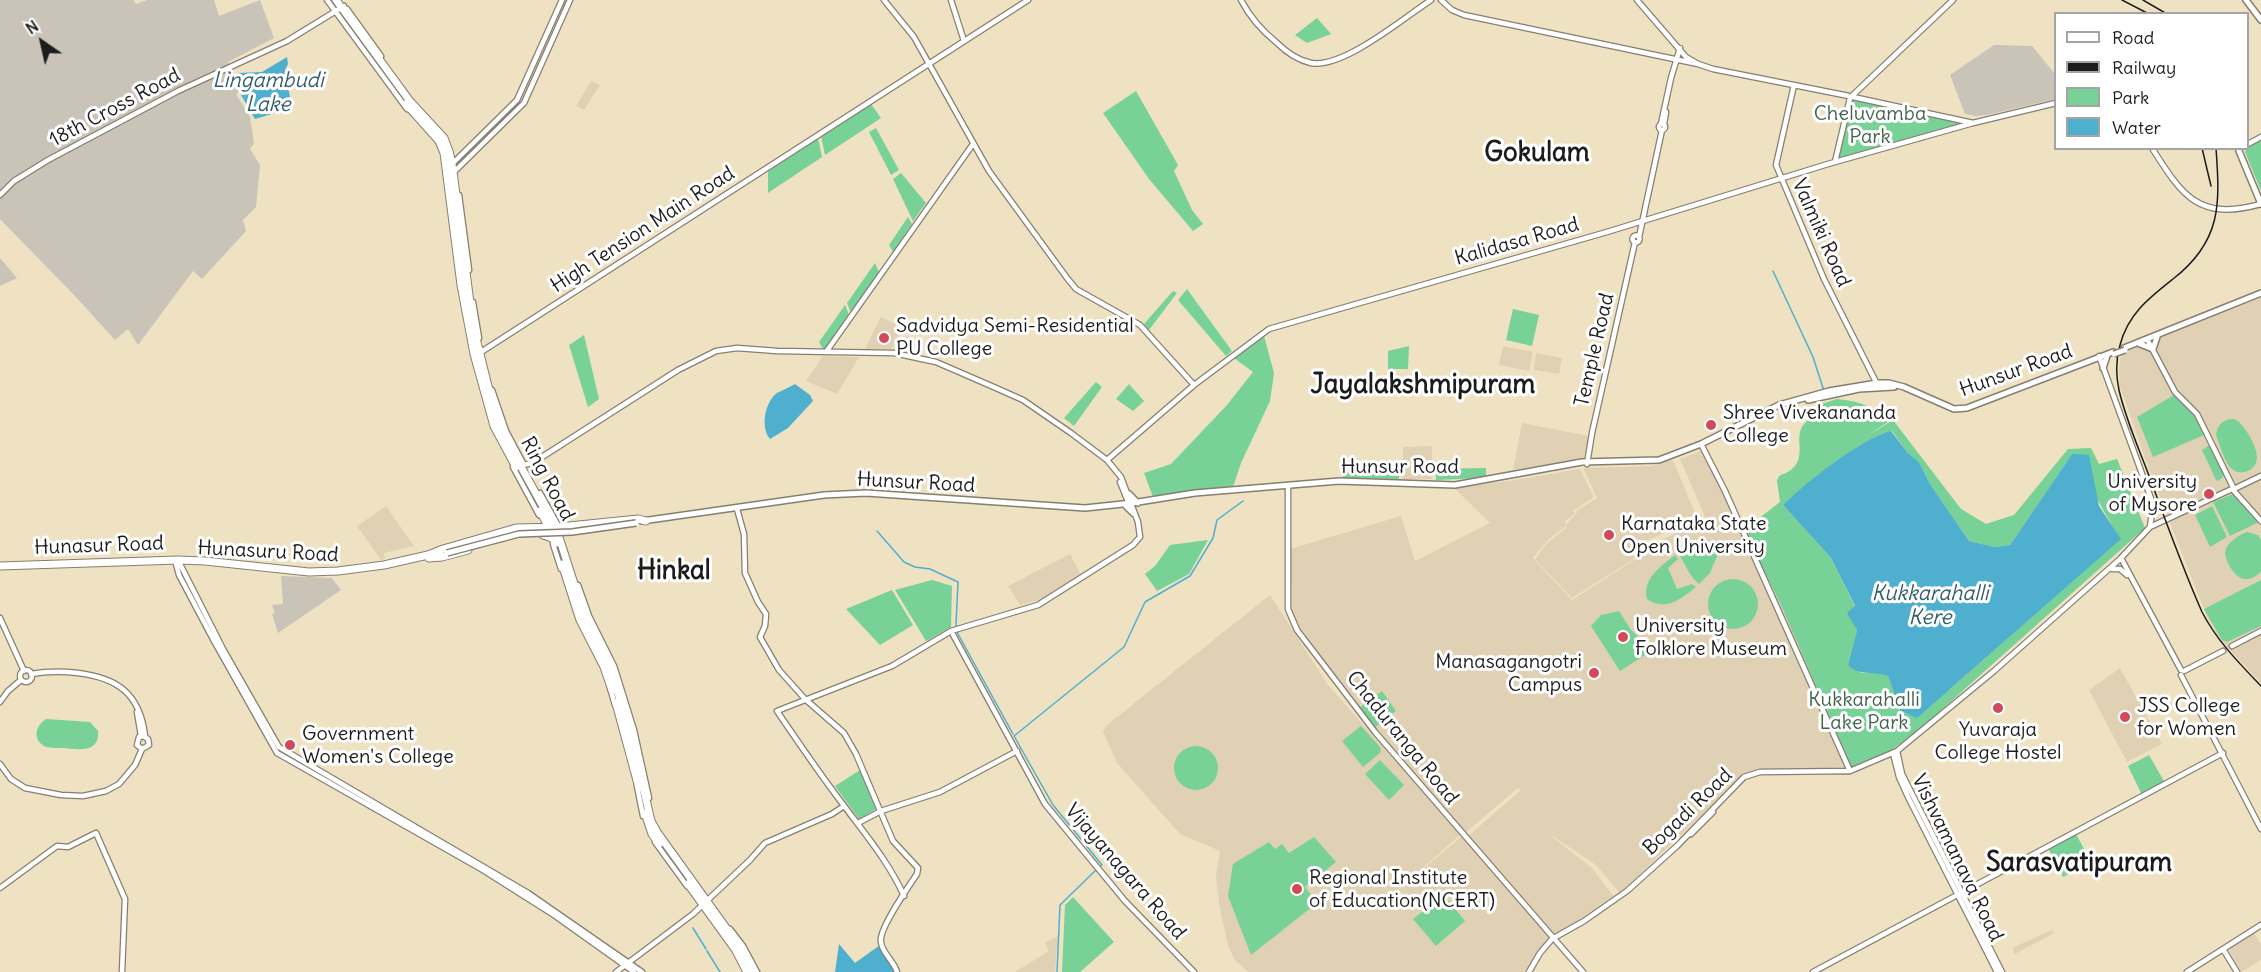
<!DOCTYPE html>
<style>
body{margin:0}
#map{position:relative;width:2261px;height:972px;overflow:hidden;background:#efe2c3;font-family:Delius,sans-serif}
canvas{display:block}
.legend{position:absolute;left:2054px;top:12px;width:195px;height:138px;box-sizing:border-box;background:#fff;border:2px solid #a4a4a4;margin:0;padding:8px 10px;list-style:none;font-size:18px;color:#1c1c1c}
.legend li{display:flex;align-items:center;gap:12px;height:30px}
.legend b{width:30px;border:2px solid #a4a4a4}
.north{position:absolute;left:12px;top:12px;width:60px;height:60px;-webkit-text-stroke:4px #fff;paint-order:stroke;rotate:326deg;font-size:16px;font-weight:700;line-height:24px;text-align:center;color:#1c1c1c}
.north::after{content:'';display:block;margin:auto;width:21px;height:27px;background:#1c1c1c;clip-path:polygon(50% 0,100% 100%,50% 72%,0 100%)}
</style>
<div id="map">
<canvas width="2261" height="972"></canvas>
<ul class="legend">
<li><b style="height:8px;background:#fff"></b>Road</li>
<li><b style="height:8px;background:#1c1c1c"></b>Railway</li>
<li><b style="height:16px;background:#78d197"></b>Park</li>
<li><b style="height:16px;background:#4fafce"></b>Water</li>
</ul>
<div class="north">N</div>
</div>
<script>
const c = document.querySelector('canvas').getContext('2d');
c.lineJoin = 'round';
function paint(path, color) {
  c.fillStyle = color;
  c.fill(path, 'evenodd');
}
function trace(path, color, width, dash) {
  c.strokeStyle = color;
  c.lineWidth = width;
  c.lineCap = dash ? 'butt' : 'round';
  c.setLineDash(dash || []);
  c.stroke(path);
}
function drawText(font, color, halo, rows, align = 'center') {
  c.font = font + ' Delius,sans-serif';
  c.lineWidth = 6;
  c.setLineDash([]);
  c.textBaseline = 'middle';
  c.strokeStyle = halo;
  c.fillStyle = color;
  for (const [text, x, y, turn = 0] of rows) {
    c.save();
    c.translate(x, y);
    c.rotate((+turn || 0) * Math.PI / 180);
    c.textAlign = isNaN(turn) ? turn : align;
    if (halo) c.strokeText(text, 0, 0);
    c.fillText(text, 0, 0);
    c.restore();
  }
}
paint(new Path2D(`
 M591,81L600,85L584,110L576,106Z
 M2261,297V683L2223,643L2209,622L2148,467L2120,386L2119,370L2120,359L2123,354L2151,340Z
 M881,317L903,327L892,349H865Z
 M1503,346L1533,352L1529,371L1499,365Z
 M1536,353L1562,358L1559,374L1534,370Z
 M823,356L859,357L837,394L806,381Z
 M1522,423L1589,436L1584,458L1513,470Z
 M1432,446V479H1403V447Z
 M1706,449L1743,529L1899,745L1890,751L1845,769L1772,770L1752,772L1743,776L1620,893L1596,865L1546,832L1592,868L1613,896L1555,936L1467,837L1521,790L1518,788L1465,833L1352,702L1292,615L1290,549L1401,516L1415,561L1490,523L1454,488L1509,481L1580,469L1594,497L1573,511L1575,514L1565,521L1566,526L1548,540L1533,558L1572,600L1645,553L1651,545L1706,519L1680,459Z
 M1673,460L1697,518L1646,541L1634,559L1572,598L1535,559L1546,544L1566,528L1567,523L1577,513L1576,511L1597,498L1583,468L1651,466Z
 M386,506L414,546L384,553L385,559L381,560L357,526Z
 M1070,554L1081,575L1039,600L1020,605L1008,586Z
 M1270,595L1328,685L1461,834L1397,891L1462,836L1552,939L1525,972H1248L1234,959L1228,945L1219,904L1216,876L1220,851L1180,834L1117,763L1103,732L1107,725Z
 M2120,668L2162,744L2127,762L2089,690Z
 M2052,930L2054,933L2015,954L2012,948Z
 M2254,933L2261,944V960L2241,972L2228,949Z
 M1058,936L1055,972H1015L1049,951L1045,943Z`), '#e0d1b4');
paint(new Path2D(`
 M0,0H134L136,4L147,0H214L219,16L260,0L274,38L228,62L242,89L236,94L250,117L254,143L250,149L260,165L256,207L243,220L246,231L202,279L193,271L138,345L128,329L115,340L76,297L0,219Z
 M1994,45L2032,46L2055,74V99L1987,115L1976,116L1965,114L1950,75Z
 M0,258L17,278L0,286Z
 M281,576L332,578L341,590L278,633L272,614L275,613L272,605L283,604Z`), '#c9c3b8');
paint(new Path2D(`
 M1317,18L1331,34L1307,43L1295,35Z
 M1136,91L1178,165L1174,171L1192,210L1203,224L1193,231L1149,179L1103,113Z
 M1852,99L1964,123L1838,159Z
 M871,104L881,118L825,155L821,136Z
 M876,128L899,170L891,175L869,132Z
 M2261,137V191L2245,152L2248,145Z
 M818,138L822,157L768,193V170Z
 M901,173L926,203L913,221L893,179Z
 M908,217L912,224L893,252L889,245Z
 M875,263L879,272L851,313L847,303Z
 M1187,289L1232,351L1226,356L1178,300Z
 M1173,291L1177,293L1149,330L1144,324Z
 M845,305L849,315L826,348L823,349L819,342Z
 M1513,309L1539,315L1532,346L1506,340Z
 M584,335L599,399L588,407L569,345Z
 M1264,336L1274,373L1270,401L1241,463L1233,487L1153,497L1144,473L1171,464L1227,405L1253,372L1234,358Z
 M1409,346L1408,369H1388V351Z
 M1096,382L1102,387L1074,426L1064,418Z
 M1129,384L1144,401L1133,411L1116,399Z
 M2174,395L2194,415L2204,435L2153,457L2137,417Z
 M1837,399C1860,402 1871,404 1888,422L1867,436L1893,420L1961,509L1986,524L2014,515L2068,449L2091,448L2099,464L2117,459L2145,528L1920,729L1890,751L1851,767L1781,605L1744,530L1780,502L1777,481L1779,476C1783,474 1789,472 1792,469C1812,452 1782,427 1821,414L1818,405ZM1892,431L1908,453L1919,462L1930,484L1969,541L1995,547L2010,545L2072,454C2089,483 2103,511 2120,539L1949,690L1900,710L1888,676L1878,672L1862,673L1848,665L1857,630L1848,613L1855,607L1831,558L1783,505L1857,447Z
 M2234,419C2244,423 2257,446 2257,458C2256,473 2237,477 2229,466C2223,457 2220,445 2216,435C2217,425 2223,419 2234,419Z
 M2208,446H2211L2224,476L2218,481L2216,480L2202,450Z
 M1486,468V478L1436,480V469Z
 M1399,471V479L1343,478V472Z
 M2233,494L2259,522L2230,536L2213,502Z
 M2212,506L2227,537L2210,547L2195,515Z
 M2247,532L2258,535L2261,540V572C2256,576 2251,580 2244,579C2235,578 2222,558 2226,549C2229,541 2239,535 2247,532Z
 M1208,540L1189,574L1157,591L1145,574L1155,566L1170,545Z
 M1698,546L1717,551L1718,554L1710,573L1699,584C1689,576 1685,563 1678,553Z
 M1675,555L1678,559L1668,568L1677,589L1692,584L1696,587C1681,599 1665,612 1647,599C1642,579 1661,566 1675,555Z
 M1708 604a25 25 0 1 1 50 0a25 25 0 1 1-50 0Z
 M932,580L952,586L951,627L926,641L895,590Z
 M2261,580V626L2227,642L2222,640L2204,609Z
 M892,590L913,625L880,645L846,609Z
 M1619,611L1631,630L1653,650L1620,671L1591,626L1601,615Z
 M1382,691L1396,711L1373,729L1359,708Z
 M46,719L90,722L98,731C100,754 77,749 63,748C57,748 49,748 44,746C32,739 36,725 46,719Z
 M1361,726L1380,747L1381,752L1363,767L1342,741Z
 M1174 768a22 22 0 1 1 44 0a22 22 0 1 1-44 0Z
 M2149,755L2165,783L2142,795L2128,766Z
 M1380,760L1404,785L1389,800L1365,774Z
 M860,770L876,809L859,819L835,786Z
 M2076,834L2091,862L2063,877L2048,848Z
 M1314,837L1336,862L1305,887L1317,903L1251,955L1228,896L1233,864L1269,842L1275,849L1282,844L1289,853Z
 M1444,895L1465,921L1436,946L1413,919Z
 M1073,897L1114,942L1080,972H1062L1065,905Z`), '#78d197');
paint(new Path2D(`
 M287,57L288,64L285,70L292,108L255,119L241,95L246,92L237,73L262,72Z
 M795,384L810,395L813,401L788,428L770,439C760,427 765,402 777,393C783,390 790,387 795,384Z
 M1891,431L1908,453L1919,462L1930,484L1969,541L1995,547L2010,545L2072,454L2089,455L2099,506L2121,539L1917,718L1900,710L1888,676C1875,671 1858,676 1848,665L1857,630L1847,613L1855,606L1831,558L1783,505C1808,481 1859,440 1891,431Z
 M839,944L855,963L880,945L893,966L894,972H835Z`), '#4fafce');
trace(new Path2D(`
 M1773,271L1813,357L1824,391
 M877,531L904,562L915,567L930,569L958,582L956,624L958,634L1013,734
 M1099,867L1102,865L1053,805L1014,736L1124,647L1145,602L1190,576L1213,538L1217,520L1243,501
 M693,928L706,949
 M707,951L720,972
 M1057,972L1060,905L1096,870`), '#4fafce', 1.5);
const secondary = new Path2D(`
 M327,0L407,109
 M884,0L914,37L989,171L1067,278L1076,289L1140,325L1194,385
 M951,0L964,41
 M1241,0C1250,17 1261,30 1276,42C1286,52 1297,60 1311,63C1343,69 1405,17 1431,0
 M1441,0L1452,10L1464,15L1698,64
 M1637,0L1686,57L1698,64L1713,69L1849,96
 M347,9L381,56
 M1794,85L1776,165L1824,279L1877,384
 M1853,95L1953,0
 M1853,97L1973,123L2056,103
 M1659 127a3 3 0 1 1 6 0a3 3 0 1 1-6 0Z
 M1661,124L1671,78L1680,48
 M1664,124L1666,112
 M2248,144L2261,137
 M2152,148C2183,197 2199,221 2261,204
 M1835,162L1850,98
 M452,164L517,100L562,0
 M455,171L524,103L570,0
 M0,195L14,181L48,160L178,91L287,41L344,6
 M459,195L469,270
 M1632.5 239a3.5 3.5 0 1 1 7 0a3.5 3.5 0 1 1-7 0Z
 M1639,237L1662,130
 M473,302L479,338
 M2147,339L2175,392L2197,414L2233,487
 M826,352L973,144
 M478,354L1028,0
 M2099,356L2153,504L2150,527
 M492,390L506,431L524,465
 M1701,444L1725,491L1850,771
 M1107,460L1194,385L1269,329L1607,232L1828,164L1973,123
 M1587,464L1592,433L1635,242
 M520,465L528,464L542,457L678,370L716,351L737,348L777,351L894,353L936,362L996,388L1023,400L1071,433L1107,460L1121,477L1138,522L1140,537L1133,545L1038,605L951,631L892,666L777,711C798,742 819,773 842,803C864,833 889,862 904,896
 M513,467L539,515
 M1120,482L1129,504
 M1288,486V609L1297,630L1375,732L1583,972
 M2236,488L2261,476
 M2234,491L2261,521
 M540,493L559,527
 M737,509L744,534L745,573L758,602L766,614L765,626L760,637L779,670L805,699L844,733L856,754L893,841L918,868L917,874C909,886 878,930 881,942C882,953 894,961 897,972
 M554,540L553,544L561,569
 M2121,558L2181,670
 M175,560L179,575L214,641L277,753L483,870L551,913L634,972
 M178,560L223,649L279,747L528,893L642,972
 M2112,569H2120L2127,575
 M578,585L589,616L614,666L634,730L649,798
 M0,618L24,671
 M951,631L1045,804L1125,901L1194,972
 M2232,646L2261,631
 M20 676a6 6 0 1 1 12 0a6 6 0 1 1-12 0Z
 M2184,671L2223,651
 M31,674C47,671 62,671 78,673C118,678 140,694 145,736
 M2181,675L2261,829
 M610,688L615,705
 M0,702L8,691L21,680
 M137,712L141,736
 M1897,751L1902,774L2002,972
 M1893,753L1899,777L1909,799L1997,972
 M0,764L11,779L25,788L61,795L83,796L106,791L119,784L135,765L142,749L149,745L148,739L143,736L139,737L137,745L142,749
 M637,786L643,816
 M858,823L881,811L940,792L1017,751
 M1691,834L1713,812
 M655,842L687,886
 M0,888L57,846L68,847L96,833L125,899L122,972
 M730,929L743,946L757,972
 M2223,949L2237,972
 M616,972L693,914L750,860L765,843L832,814L844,806
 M1529,972L1540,953L1552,939L1584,921L1627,891L1677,846L1744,777L1760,772L1850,771L1897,751L1994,671L2120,559L2150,527L2232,489
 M1813,972L2223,753
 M2187,972L2261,925`);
const primary = new Path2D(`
 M2246,0L2261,20
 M2239,151L2261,204
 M2140,344L2153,349L2157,337
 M2124,348L2261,293
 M2103,368L2107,356
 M1808,400L1859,389L1894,387
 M1129,494L1138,503
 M1126,506L1133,513
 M642,521L824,495L866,493L1085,508L1132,503L1195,493L1339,481L1455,485L1582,462L1659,460L1701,444L1779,405L1829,391L1877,383H1889L1904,387L1954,409L1967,408L2113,352`);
const highway = new Path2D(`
 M336,0L409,100L444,138L449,151L452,164L473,326L491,398L499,424L508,443L558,534L587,624L609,665L632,738L651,821L657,832L739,946L753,972
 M406,104L439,141L444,153L461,285L474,354L494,426L516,467
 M540,511L552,533
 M543,535L552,538L556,543
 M429,558L442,557L468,550
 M562,564L580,620L604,667L612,690
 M0,566L178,560L205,561L309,572L338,571L384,565L428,555L443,549L516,528L559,527L638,519L646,521
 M616,703L639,788
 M645,813L652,834L659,844
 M688,884L735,949L747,972`);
trace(secondary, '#867f70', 7);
trace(primary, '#867f70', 8);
trace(highway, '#867f70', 9);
trace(secondary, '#fff', 4.5);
trace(primary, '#fff', 5);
trace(highway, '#fff', 7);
trace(new Path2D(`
 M2122,0L2149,14
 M2143,0L2167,14
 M2202,148L2211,186
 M2216,148C2220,204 2222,241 2173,279C2149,298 2128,314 2120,345C2116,359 2116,376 2119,390C2126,421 2140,451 2151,481C2167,525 2183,569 2202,612C2217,641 2239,663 2261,686`), '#1c1c1c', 1.5);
const primaryBridge = new Path2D(`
 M2114,354L2125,350
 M447,553L519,534L572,532L636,523`);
trace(primaryBridge, '#867f70', 8, []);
trace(primaryBridge, '#fff', 5);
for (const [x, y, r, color] of [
 [884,338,6,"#d1495b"],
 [1711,425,6,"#d1495b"],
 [2209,494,6,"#d1495b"],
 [1609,535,6,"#d1495b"],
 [1623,637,6,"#d1495b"],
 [1594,673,6,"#d1495b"],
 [1998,708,6,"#d1495b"],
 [2125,717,6,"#d1495b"],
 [290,745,6,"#d1495b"],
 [1297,889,6,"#d1495b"]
]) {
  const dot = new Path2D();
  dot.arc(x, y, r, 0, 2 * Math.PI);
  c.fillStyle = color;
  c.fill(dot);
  trace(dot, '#fff', 2);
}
drawText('20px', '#1c1c1c', '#fff', [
 ["18th Cross Road",115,108,-28],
 ["High Tension Main Road",643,230,-33],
 ["Valmiki Road",1821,233,66],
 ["Kalidasa Road",1517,242,-16],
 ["Temple Road",1595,350,-77],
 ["Hunsur Road",2016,371,-20],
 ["Hunsur Road",1400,467],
 ["Ring Road",547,479,62],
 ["Hunsur Road",916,483,3],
 ["Hunasur Road",99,546,-2],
 ["Hunasuru Road",268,552,3],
 ["Chaduranga Road",1402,738,51],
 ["Bogadi Road",1688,812,-44],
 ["Vishvamanava Road",1957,858,64],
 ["Vijayanagara Road",1125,872,49]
]);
drawText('20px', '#41644d', '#fff', [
 ["Cheluvamba",1870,114],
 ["Park",1870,137],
 ["Kukkarahalli",1864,700],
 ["Lake Park",1864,723]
]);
drawText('20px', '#1c1c1c', '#fff', [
 ["Sadvidya Semi-Residential",896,326],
 ["PU College",896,349],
 ["Shree Vivekananda",1723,413],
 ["College",1723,436],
 ["University",2197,482,"right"],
 ["of Mysore",2197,505,"right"],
 ["Karnataka State",1621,524],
 ["Open University",1621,547],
 ["University",1635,626],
 ["Folklore Museum",1635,649],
 ["Manasagangotri",1582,662,"right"],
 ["Campus",1582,685,"right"],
 ["JSS College",2137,706],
 ["for Women",2137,729],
 ["Yuvaraja",1998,730,"center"],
 ["College Hostel",1998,753,"center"],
 ["Government",302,734],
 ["Women's College",302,757],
 ["Regional Institute",1309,878],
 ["of Education(NCERT)",1309,901]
], 'left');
drawText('italic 21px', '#335e6c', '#fff', [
 ["Lingambudi",268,81],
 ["Lake",268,105],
 ["Kukkarahalli",1930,594],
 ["Kere",1930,618]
]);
drawText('bold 26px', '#1c1c1c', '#fff', [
 ["Gokulam",1537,154],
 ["Jayalakshmipuram",1423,386],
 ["Hinkal",674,572],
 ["Sarasvatipuram",2079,864]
]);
</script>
